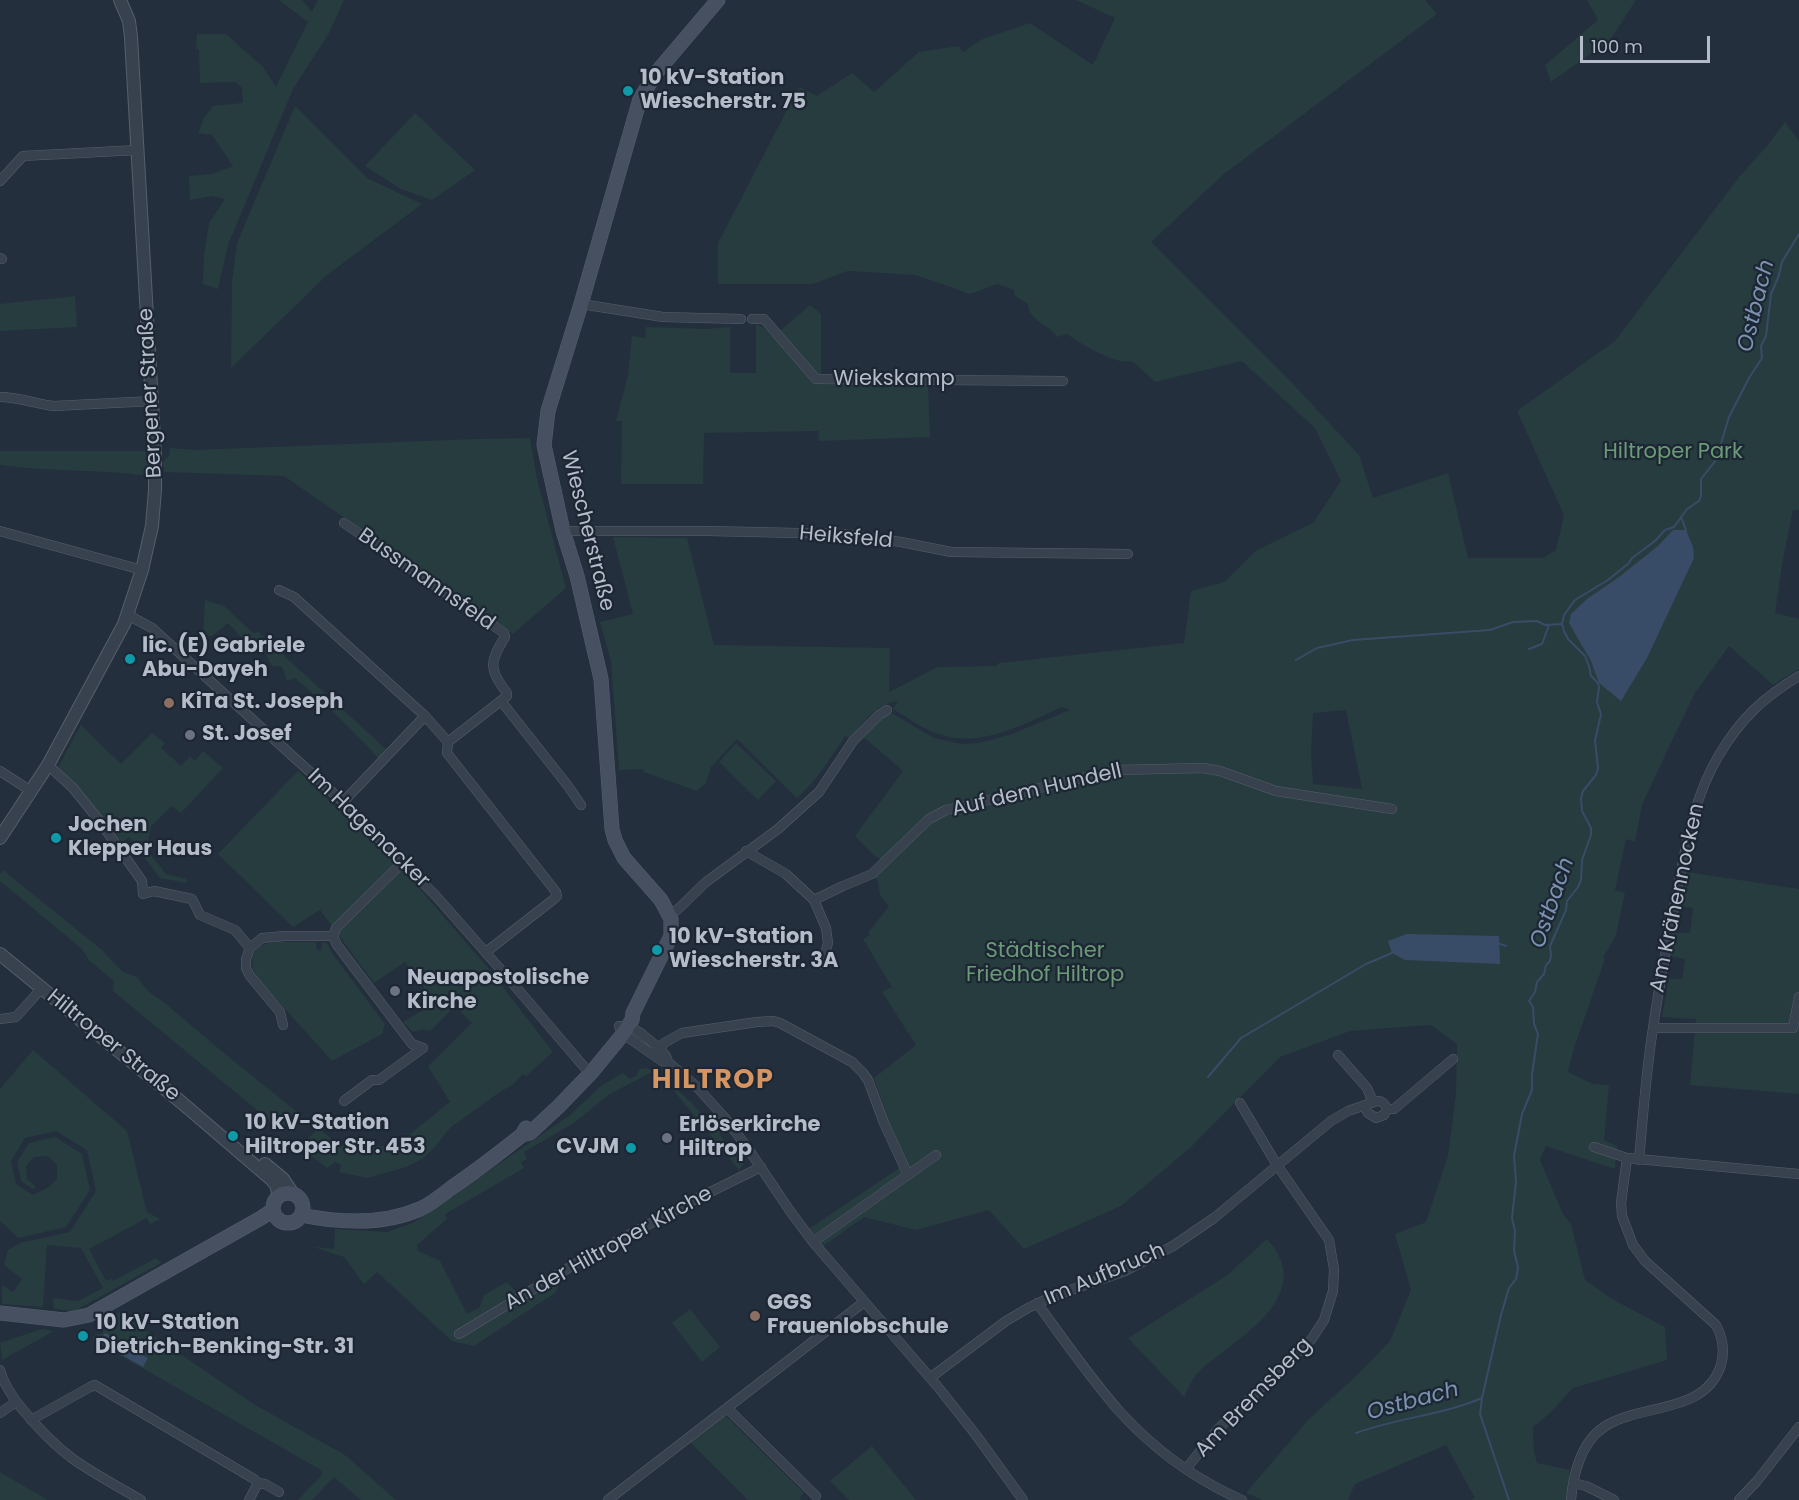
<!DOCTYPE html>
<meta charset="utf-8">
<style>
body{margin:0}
#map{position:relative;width:1799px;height:1500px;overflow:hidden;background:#242f3e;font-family:Poppins,sans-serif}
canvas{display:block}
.scale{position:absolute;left:1580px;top:36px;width:130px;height:27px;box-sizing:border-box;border:3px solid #b4bcc9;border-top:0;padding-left:8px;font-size:18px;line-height:21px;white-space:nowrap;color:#b4bcc9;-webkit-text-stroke:4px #1d2633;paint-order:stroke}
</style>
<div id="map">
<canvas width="1799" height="1500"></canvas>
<div class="scale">100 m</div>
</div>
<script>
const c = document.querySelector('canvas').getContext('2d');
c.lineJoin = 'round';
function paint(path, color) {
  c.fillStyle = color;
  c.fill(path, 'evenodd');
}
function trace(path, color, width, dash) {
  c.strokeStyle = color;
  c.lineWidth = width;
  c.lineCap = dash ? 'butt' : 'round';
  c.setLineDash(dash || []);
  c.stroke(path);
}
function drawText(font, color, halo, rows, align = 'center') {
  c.font = font + ' Poppins,sans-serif';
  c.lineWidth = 4.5;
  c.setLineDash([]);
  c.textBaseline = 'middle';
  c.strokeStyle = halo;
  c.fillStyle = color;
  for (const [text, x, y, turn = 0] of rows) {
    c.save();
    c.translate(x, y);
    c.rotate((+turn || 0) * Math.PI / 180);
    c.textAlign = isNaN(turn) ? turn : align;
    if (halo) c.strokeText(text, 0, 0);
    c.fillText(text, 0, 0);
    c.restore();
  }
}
paint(new Path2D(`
 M279,0H302L312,12L318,0H344L329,33L293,89L228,245L218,289L203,284L204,255L209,223L225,199L213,196L190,200L189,176L212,174L233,166L212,135L198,133L204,118L213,106L243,103L242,88L235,82L200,83L199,49H196L197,34H226L263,67L276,87L308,22Z
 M1076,0H1425L1437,14L1224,174L1151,242L1294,385L1359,455L1373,498L1448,473L1468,558H1543L1556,550L1564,515L1517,411L1615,341L1740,176L1767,146L1785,122L1799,141V510H1793L1783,559L1775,613L1799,619V669L1773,685L1729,646L1695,693L1668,749L1642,805L1635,842L1626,839L1615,890L1625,893L1616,935L1603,958L1605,959L1574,1048L1568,1072L1593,1084L1609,1085L1604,1140L1617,1146L1615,1169L1546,1146L1540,1160L1563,1214L1571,1224L1585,1280L1612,1299L1665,1327L1667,1360L1573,1388L1550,1413L1533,1427L1534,1451L1537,1463L1570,1470L1567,1500H1471L1475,1498L1446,1445L1355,1484L1348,1500H1263L1246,1493L1308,1420L1357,1375L1390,1341L1411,1290L1395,1234L1426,1222L1448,1156L1456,1094L1457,1044L1431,1025L1350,1031L1280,1057L1190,1148L1121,1206L1024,1249L989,1210L916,1230L864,1217L823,1246L809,1229L905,1164L895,1141L874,1078L916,1045L882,992L892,987L863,939L870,935L868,933L889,906L880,895L878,881L875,877L888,864L875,856L855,836L903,771L866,739L860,737L888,711L934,738L962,744L979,743L1009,735L1070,710L1062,707C1024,724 981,749 938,734C922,729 907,717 893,709L898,701C873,706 866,719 851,738L845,736C831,757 817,781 797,798L737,739L711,767L706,783L697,791L644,772L643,769L619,770L611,661L600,622L633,614L613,537L687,538L714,645L890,648L889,692L938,667L996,666L999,663L1184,643L1191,591L1224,582L1257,550L1313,523L1341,481L1315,428L1242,361L1155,382L1137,365L1131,361C1115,365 1081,344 1067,334L1057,337C1049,324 1028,321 1028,304L1015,296L1014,290L997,284L970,294L916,275L848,271L813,284H718V243L799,87L817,96L852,73L874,92L919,52L959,46L962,51L966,52L967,49L983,39L1030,23L1093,65L1115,18ZM1346,710L1362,789L1313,784L1311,752L1313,713Z
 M1587,0H1636L1610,40L1551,82L1545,65L1598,20Z
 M295,106L367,178L422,204L327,275L231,368L232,282L237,243Z
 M415,113L475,170L432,200L401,189L365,166Z
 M75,296L77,327L0,331V304Z
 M810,305L821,314V383L928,385L930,437L819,441L818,431L704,433L703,484H621L622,421H616L628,375L632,336L645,338L646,327L706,329L730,327V373H756V324L764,328L773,337Z
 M530,438L537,479L566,588L513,634L284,476L164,472L163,462L169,456L170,448L195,450L476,439Z
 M0,451H145L148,463V476C99,469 49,472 0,465Z
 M205,600L224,606L253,633L258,632L386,749L379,759C353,730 325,703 295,678L287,681L282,667L272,666L265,653L254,644L245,649L242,638L228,623L212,636H203Z
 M81,725L121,764L152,733L165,743L161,748L181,766L190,756L195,761L203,751L223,768L181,813L172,806L151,826L147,850L166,874L186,879L187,883L160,878L129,837L122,843L85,795L58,767Z
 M736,743L776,781L758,800L719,762Z
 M298,771L412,880L489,969L553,1052L526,1076L523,1074L511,1086L501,1091L450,1128L435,1147L422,1159L406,1167L368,1178L339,1172L341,1165L335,1162L327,1168L300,1147L318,1128L341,1146H395L450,1102L428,1066L472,1023L455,1006L430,1031L421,1030L413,1032L403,1022L435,1003L405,962L374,983L320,910L293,927L218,854Z
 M3,870L102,950L123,972L137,977L148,991L166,1004L225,1054L296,1111L281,1130L113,991L114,981L89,960L82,949L0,881V874Z
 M1687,872L1799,889V1094L1690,1085L1696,1019L1662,1017L1669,979H1682L1685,959L1671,956L1675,933H1690L1693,908L1681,906Z
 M279,942H316V949L321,951L322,942L327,943L332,953L385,1024L382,1034L332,1061L257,978C246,956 254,943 279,942Z
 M33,1050L127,1131L147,1212L160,1219L150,1224L147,1218L89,1249L106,1281L111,1279L113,1281L156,1258L155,1256L161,1263L78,1309L72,1311L54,1309L53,1298L78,1301L103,1288L81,1248L47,1245L43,1307L2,1304V1285L13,1292L22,1279L4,1265L8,1250L20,1243L70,1232L96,1191L87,1150L56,1131L25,1138L11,1161L16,1184L33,1195L49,1187L57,1178V1165L47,1156L34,1157L26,1166L27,1179L36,1187L33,1189L21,1181L17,1162L29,1143L55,1137L82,1154L90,1190L66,1227L18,1238L0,1221V1089Z
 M648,1068L652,1072L608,1095L574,1123L524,1152L527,1159L521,1162L524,1168L445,1214L447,1219L417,1245L418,1251L440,1261L467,1314L479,1308L484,1295L507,1282L516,1292L555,1273L561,1282L555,1293L474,1346L452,1341L377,1272L364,1284L344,1257L314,1247L334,1249L335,1229L387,1232L413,1223L570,1115L601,1086L623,1073L630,1079L636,1076L640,1069Z
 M669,1074L672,1077L669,1082L693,1104L710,1123L715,1120L723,1130L719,1134L735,1154L739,1151L743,1157L744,1164L739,1170L664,1079Z
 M1267,1239C1312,1288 1256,1327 1219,1355C1212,1361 1203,1366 1198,1373C1192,1379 1188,1389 1184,1397L1128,1338L1226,1276Z
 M690,1309L720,1347L702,1362L672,1323Z
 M119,1312L255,1405L345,1455L396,1500H361L334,1477L312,1500H298L322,1475L321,1470L93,1340V1336L103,1333L101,1325Z
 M42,1329L54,1331L2,1360L0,1343Z
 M726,1416L804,1493L799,1498L801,1500H748L690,1442L722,1417Z
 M872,1446L916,1500H849L830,1481Z
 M0,1472L48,1500H0Z`), '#263c3f');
paint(new Path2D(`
 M1673,530H1686L1693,547L1694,558L1647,658L1621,701L1599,683L1591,661L1569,623L1571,614L1587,599L1619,577L1658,546Z
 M1407,934L1499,936L1500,964L1405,960L1392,953L1388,941Z
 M105,1333L148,1358L143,1367L99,1342Z`), '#394c67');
trace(new Path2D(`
 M1681,517L1686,530
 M1529,649L1542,644L1549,625
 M1296,660L1317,648L1353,640L1490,630L1513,622L1537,621L1545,625L1562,624
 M1500,944L1506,946
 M1208,1077L1241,1038L1366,964L1392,953
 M1482,1398L1480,1414L1509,1500
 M1356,1433C1397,1418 1442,1415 1482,1398L1501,1315L1509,1288L1516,1279L1518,1268L1514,1250L1515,1231L1512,1218L1516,1182L1514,1156L1522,1114L1532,1090V1074L1538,1034L1534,1024L1533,1007L1529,1001L1535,992L1537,982L1544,974L1546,965L1550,961L1551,955L1550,946L1566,910L1567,901L1578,887L1581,880L1582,860L1591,835V828L1582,811L1581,798L1583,791L1596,775L1598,768L1595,741L1601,714L1597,702L1599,687L1598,683L1591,676L1589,666L1585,656L1568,639L1564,631L1562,624L1564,615L1575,600L1608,580L1629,563L1632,558L1655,541L1665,530L1674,527L1687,509L1699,501L1701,496V479L1716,460L1729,417L1749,378L1762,358L1761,346L1766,336L1771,294L1778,278L1782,262L1799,234`), '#394c67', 2);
const minor = new Path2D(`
 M0,181L23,156L138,150
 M0,258L2,259
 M581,304L663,317L741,319
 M752,319H764L816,379L1063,381
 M0,397C19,397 36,404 54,406L153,401
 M344,523L504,633L505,637C490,661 488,669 507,693V696L448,742
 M0,531L142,570
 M563,531H708L843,534L901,542L951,552L1128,554
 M279,590L294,597L425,716L448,742L447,753L556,892L557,896L554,899L486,952
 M128,615L152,628L343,802L436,896L509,979L585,1068
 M501,701L568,786L581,805
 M48,765L73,788L98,819L142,881L143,894L154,891L192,899L200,915L235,930L250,948
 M0,771L31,791
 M343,802L425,716
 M746,851L786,874L814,900L826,928L828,943L822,964
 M403,862L336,928L333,936L337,945L412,1044L423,1048
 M814,900L843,886L872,874L929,819L946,810L1116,770L1203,768L1220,771L1276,791L1392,809
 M669,913L677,910L706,882L778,829L819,792L853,741L879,715L887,710
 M0,1019L16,1017L42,988
 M283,1025L280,1012L250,976L246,968V959L250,948L262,938L285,936H333
 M1653,1028H1793L1799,997
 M656,1054L664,1043L682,1033L757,1022L773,1021L780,1023L852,1062L863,1073L868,1080L884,1123L908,1175
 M1338,1055L1367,1088L1373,1102
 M668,1062L662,1061L623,1034L619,1026H629L642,1034L660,1049L666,1056L668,1062L696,1086L725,1118L749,1150L790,1211L813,1242L938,1387L976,1435L1023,1500
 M344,1101L372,1080H379L423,1048
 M1387,1109H1394L1453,1059
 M1594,1147L1627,1158L1799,1174
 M1639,1160C1643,1116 1646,1072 1653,1028C1659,986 1667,944 1675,902C1685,852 1692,800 1719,755C1741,718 1763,698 1799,676
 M813,1242L936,1155
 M1037,1303C1064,1340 1090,1378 1120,1412C1154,1449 1196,1480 1242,1500
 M459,1334L580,1261L692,1201L761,1167
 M0,1370C4,1385 13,1398 23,1410C38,1428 54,1445 73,1459C94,1474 119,1487 141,1500
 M930,1378L1006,1321L1028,1308L1051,1297L1125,1271L1173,1246L1214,1218L1331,1121L1348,1111L1377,1101C1383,1101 1385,1104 1387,1109L1384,1115L1376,1118L1368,1113L1364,1106
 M727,1408L816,1496
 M0,1413L16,1402
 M31,1420L90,1387L95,1385L254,1479L258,1483L249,1500
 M1186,1469L1218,1429L1311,1340L1324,1320L1333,1291L1334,1269L1329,1240L1277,1165L1240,1103
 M258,1483L265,1484L279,1492
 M1573,1483L1586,1486L1614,1500
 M608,1500L864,1302
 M1571,1500C1573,1475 1581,1442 1604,1427C1640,1403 1705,1415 1721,1365C1725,1350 1723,1338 1716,1325L1645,1261L1633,1245L1622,1216L1621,1203L1627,1158
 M1739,1500L1757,1481L1799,1427`);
const tertiary = new Path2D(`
 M0,838L48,765L124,624L142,570L152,526L155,490V456L131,37L129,21L120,0
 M0,954L181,1102L272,1180L276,1185L279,1196
 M265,1164L283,1179L293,1194`);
const secondary = new Path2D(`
 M522,1135L530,1133L558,1107L591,1073L623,1034L632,1020L633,1013L671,936V919L661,900L624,858L615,840L612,829L601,679L577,576L563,531L544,445L548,411L581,304L640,99L656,73L718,0
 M273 1208a15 15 0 1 1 30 0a15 15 0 1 1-30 0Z
 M301,1215C340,1223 383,1225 420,1209C431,1204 441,1196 451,1188C475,1172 498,1154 522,1135L526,1128
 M0,1313L64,1320L89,1315L261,1218L273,1210`);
trace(minor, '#565f6c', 10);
trace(tertiary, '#565f6c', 14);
trace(secondary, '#565f6c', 15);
trace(minor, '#38414e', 9);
trace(tertiary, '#38414e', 12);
trace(secondary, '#465061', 14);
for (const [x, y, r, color] of [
 [628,91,6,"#0f9aa8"],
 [130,659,6,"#0f9aa8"],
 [169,703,6,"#8d6e63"],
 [190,735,6,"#6b7280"],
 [56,838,6,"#0f9aa8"],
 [657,950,6,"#0f9aa8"],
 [395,991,6,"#6b7280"],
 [233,1136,6,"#0f9aa8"],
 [667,1138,6,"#6b7280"],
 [631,1148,6,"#0f9aa8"],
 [755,1316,6,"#8d6e63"],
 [83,1336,6,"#0f9aa8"]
]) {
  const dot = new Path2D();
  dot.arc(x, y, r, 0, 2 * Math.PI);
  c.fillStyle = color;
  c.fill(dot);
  trace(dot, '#1d2633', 2);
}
drawText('bold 21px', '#b4bcc9', '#1d2633', [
 ["10 kV-Station",640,79],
 ["Wiescherstr. 75",640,103],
 ["lic. (E) Gabriele",142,647],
 ["Abu-Dayeh",142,671],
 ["KiTa St. Joseph",181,703],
 ["St. Josef",202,735],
 ["Jochen",68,826],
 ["Klepper Haus",68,850],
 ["10 kV-Station",669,938],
 ["Wiescherstr. 3A",669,962],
 ["Neuapostolische",407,979],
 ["Kirche",407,1003],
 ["10 kV-Station",245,1124],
 ["Hiltroper Str. 453",245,1148],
 ["Erlöserkirche",679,1126],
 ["Hiltrop",679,1150],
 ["CVJM",619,1148,"right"],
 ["GGS",767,1304],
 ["Frauenlobschule",767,1328],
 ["10 kV-Station",95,1324],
 ["Dietrich-Benking-Str. 31",95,1348]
], 'left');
drawText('21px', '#b4bcc9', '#1d2633', [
 ["Wiekskamp",894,380],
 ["Bergener Straße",151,393,-93],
 ["Wiescherstraße",587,531,76],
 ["Heiksfeld",846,538,5],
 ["Bussmannsfeld",426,580,35],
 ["Auf dem Hundell",1037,791,-13],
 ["Im Hagenacker",368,829,44],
 ["Am Krähennocken",1678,898,-78],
 ["Hiltroper Straße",113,1046,39],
 ["An der Hiltroper Kirche",609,1249,-29],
 ["Im Aufbruch",1105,1275,-23],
 ["Am Bremsberg",1254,1398,-46]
]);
drawText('21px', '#6b9a76', '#1d2633', [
 ["Hiltroper Park",1673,453],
 ["Städtischer",1045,952],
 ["Friedhof Hiltrop",1045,976]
]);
drawText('italic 22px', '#7c92b1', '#1d2633', [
 ["Ostbach",1757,306,-76],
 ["Ostbach",1553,903,-71],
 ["Ostbach",1413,1402,-15]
]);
c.letterSpacing = '1.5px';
drawText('bold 27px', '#d59563', '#1d2633', [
 ["HILTROP",713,1081]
]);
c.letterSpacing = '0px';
</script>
